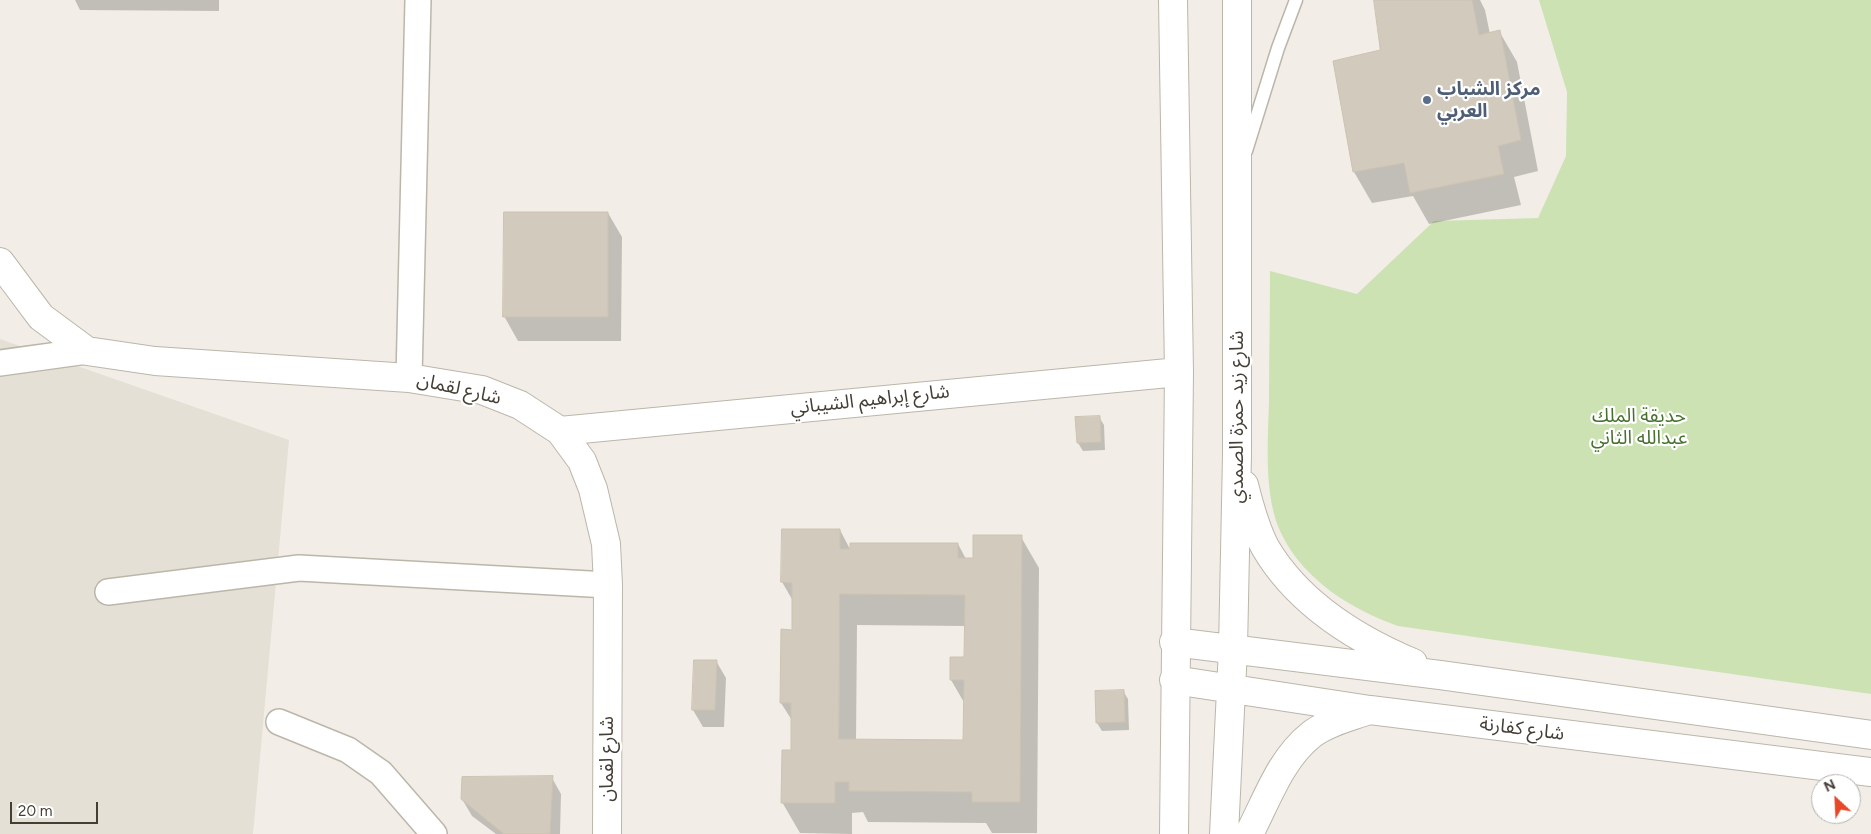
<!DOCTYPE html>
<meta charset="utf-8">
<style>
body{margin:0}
#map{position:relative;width:1871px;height:834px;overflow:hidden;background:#f2eee7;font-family:Figtree,sans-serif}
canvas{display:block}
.north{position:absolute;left:1811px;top:774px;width:50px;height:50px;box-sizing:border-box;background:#fff;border:1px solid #b4b2af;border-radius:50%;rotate:335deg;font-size:14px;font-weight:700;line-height:20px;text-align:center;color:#443f36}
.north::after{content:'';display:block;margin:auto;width:18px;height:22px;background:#e6482a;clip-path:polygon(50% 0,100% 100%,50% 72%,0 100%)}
.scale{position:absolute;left:10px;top:802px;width:88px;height:22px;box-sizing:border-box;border:2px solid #443f36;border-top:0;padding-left:6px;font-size:15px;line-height:18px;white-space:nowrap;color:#443f36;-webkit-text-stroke:4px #fff;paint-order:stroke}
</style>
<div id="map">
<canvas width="1871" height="834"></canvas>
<div class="north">N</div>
<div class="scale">20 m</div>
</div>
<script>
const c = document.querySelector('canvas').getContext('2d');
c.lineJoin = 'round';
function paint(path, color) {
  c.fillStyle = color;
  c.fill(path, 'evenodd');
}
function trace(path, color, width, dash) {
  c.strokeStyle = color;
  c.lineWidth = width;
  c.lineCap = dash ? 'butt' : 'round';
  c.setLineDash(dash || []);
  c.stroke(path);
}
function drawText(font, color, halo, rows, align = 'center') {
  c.font = font + ' Figtree,"Noto Sans Arabic",sans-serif';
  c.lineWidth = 4.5;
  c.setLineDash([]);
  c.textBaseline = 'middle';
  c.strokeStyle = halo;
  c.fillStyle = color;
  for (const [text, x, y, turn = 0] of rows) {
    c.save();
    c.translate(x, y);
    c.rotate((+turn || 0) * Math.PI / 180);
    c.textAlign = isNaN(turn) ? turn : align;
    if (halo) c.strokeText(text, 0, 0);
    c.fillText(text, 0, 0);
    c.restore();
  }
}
paint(new Path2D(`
 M0,339L289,440L253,834H0Z`), '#e5e0d5');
paint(new Path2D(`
 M1539,0H1871V694L1398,626C1352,610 1304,580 1282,535C1263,498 1268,440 1269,400C1269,357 1270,314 1270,271L1357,294L1434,221L1538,218L1566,156L1567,92Z`), '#cce2b3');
paint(new Path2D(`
 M75,0H219V11L80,10Z
 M1376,0H1480L1485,10L1490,34L1499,31L1517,62L1538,171L1514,177L1521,205L1429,224L1413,196L1372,203L1354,172L1334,62L1381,51Z
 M608,213L622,237L621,341H518L504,316Z
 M1099,417L1104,425L1105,450L1083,451L1078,443Z
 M840,530L851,551L958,544L966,559H974L1021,537L1039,568L1037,833H992L986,823L868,822L863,812L852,813V834L800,833L782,802L792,751L793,722L781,703L793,631V601L782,582ZM857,625L966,626V658L952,659L951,680L965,704V741H856Z
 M716,661L726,678L724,727H703L693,710Z
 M1123,691L1128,699L1129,730L1102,731L1097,723Z
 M552,778L561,794L560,834H496L472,816L462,799Z`), '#0003');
const building = new Path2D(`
 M1374,0H1472L1479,35L1500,30L1521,140L1498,146L1504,174L1410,193L1404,163L1353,172L1333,61L1380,50Z
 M504,212H608V317H503Z
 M1100,416L1101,442L1077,443L1075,417Z
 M782,529H840V549H850V543H958V558H973V535H1022L1020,802H972V792L849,791V782H835V803H781L782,750H791V703H780L781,629L792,630V583L781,582ZM840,594L965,595L964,657H950V680H964L963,740L839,739Z
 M694,660H717L715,710H692Z
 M1124,690L1125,722L1096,723L1095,691Z
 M553,776L550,834H504L461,799L462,777Z`);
paint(building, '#d2cabd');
trace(building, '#ccc2b1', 1);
const service = new Path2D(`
 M1246,151L1278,48L1296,0`);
const minor = new Path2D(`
 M0,363L87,351
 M409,378L418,0
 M108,592L299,568L608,585
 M279,722L348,750L381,773L434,834`);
const tertiary = new Path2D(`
 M1173,0L1179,372L1174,834
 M0,262L41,317L87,351L155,361L409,378L482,390L520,405L560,431L582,461L593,489L606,544L608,585L607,834
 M560,431L1179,372
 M1244,485C1249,505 1255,528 1265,547C1297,602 1356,639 1413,663
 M1174,642L1440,675L1871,735
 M1174,680L1370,710L1871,772
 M1224,834L1233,649L1237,455V0
 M1249,834C1267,800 1280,759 1312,734C1328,722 1350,717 1369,710`);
trace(service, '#bcb6aa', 15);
trace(minor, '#bcb6aa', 28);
trace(tertiary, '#bcb6aa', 30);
trace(service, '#fff', 12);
trace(minor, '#fff', 25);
trace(tertiary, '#fff', 28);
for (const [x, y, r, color] of [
 [1427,100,5,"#5c6f8a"]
]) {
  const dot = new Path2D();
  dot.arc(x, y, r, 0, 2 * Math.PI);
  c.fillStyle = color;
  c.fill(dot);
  trace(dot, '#fff', 2);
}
drawText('bold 19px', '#4e5e75', '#fff', [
 ["مركز الشباب",1437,89],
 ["العربي",1437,111]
], 'left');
drawText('19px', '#443f36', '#fff', [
 ["شارع لقمان",459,389,13],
 ["شارع إبراهيم الشيباني",870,400,-6],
 ["شارع زيد حمزة الصمدي",1237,417,-90],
 ["شارع كفارنة",1522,729,7],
 ["شارع لقمان",607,759,-90]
]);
drawText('19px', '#47702f', '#fff', [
 ["حديقة الملك",1639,416],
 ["عبدالله الثاني",1639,438]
]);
</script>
